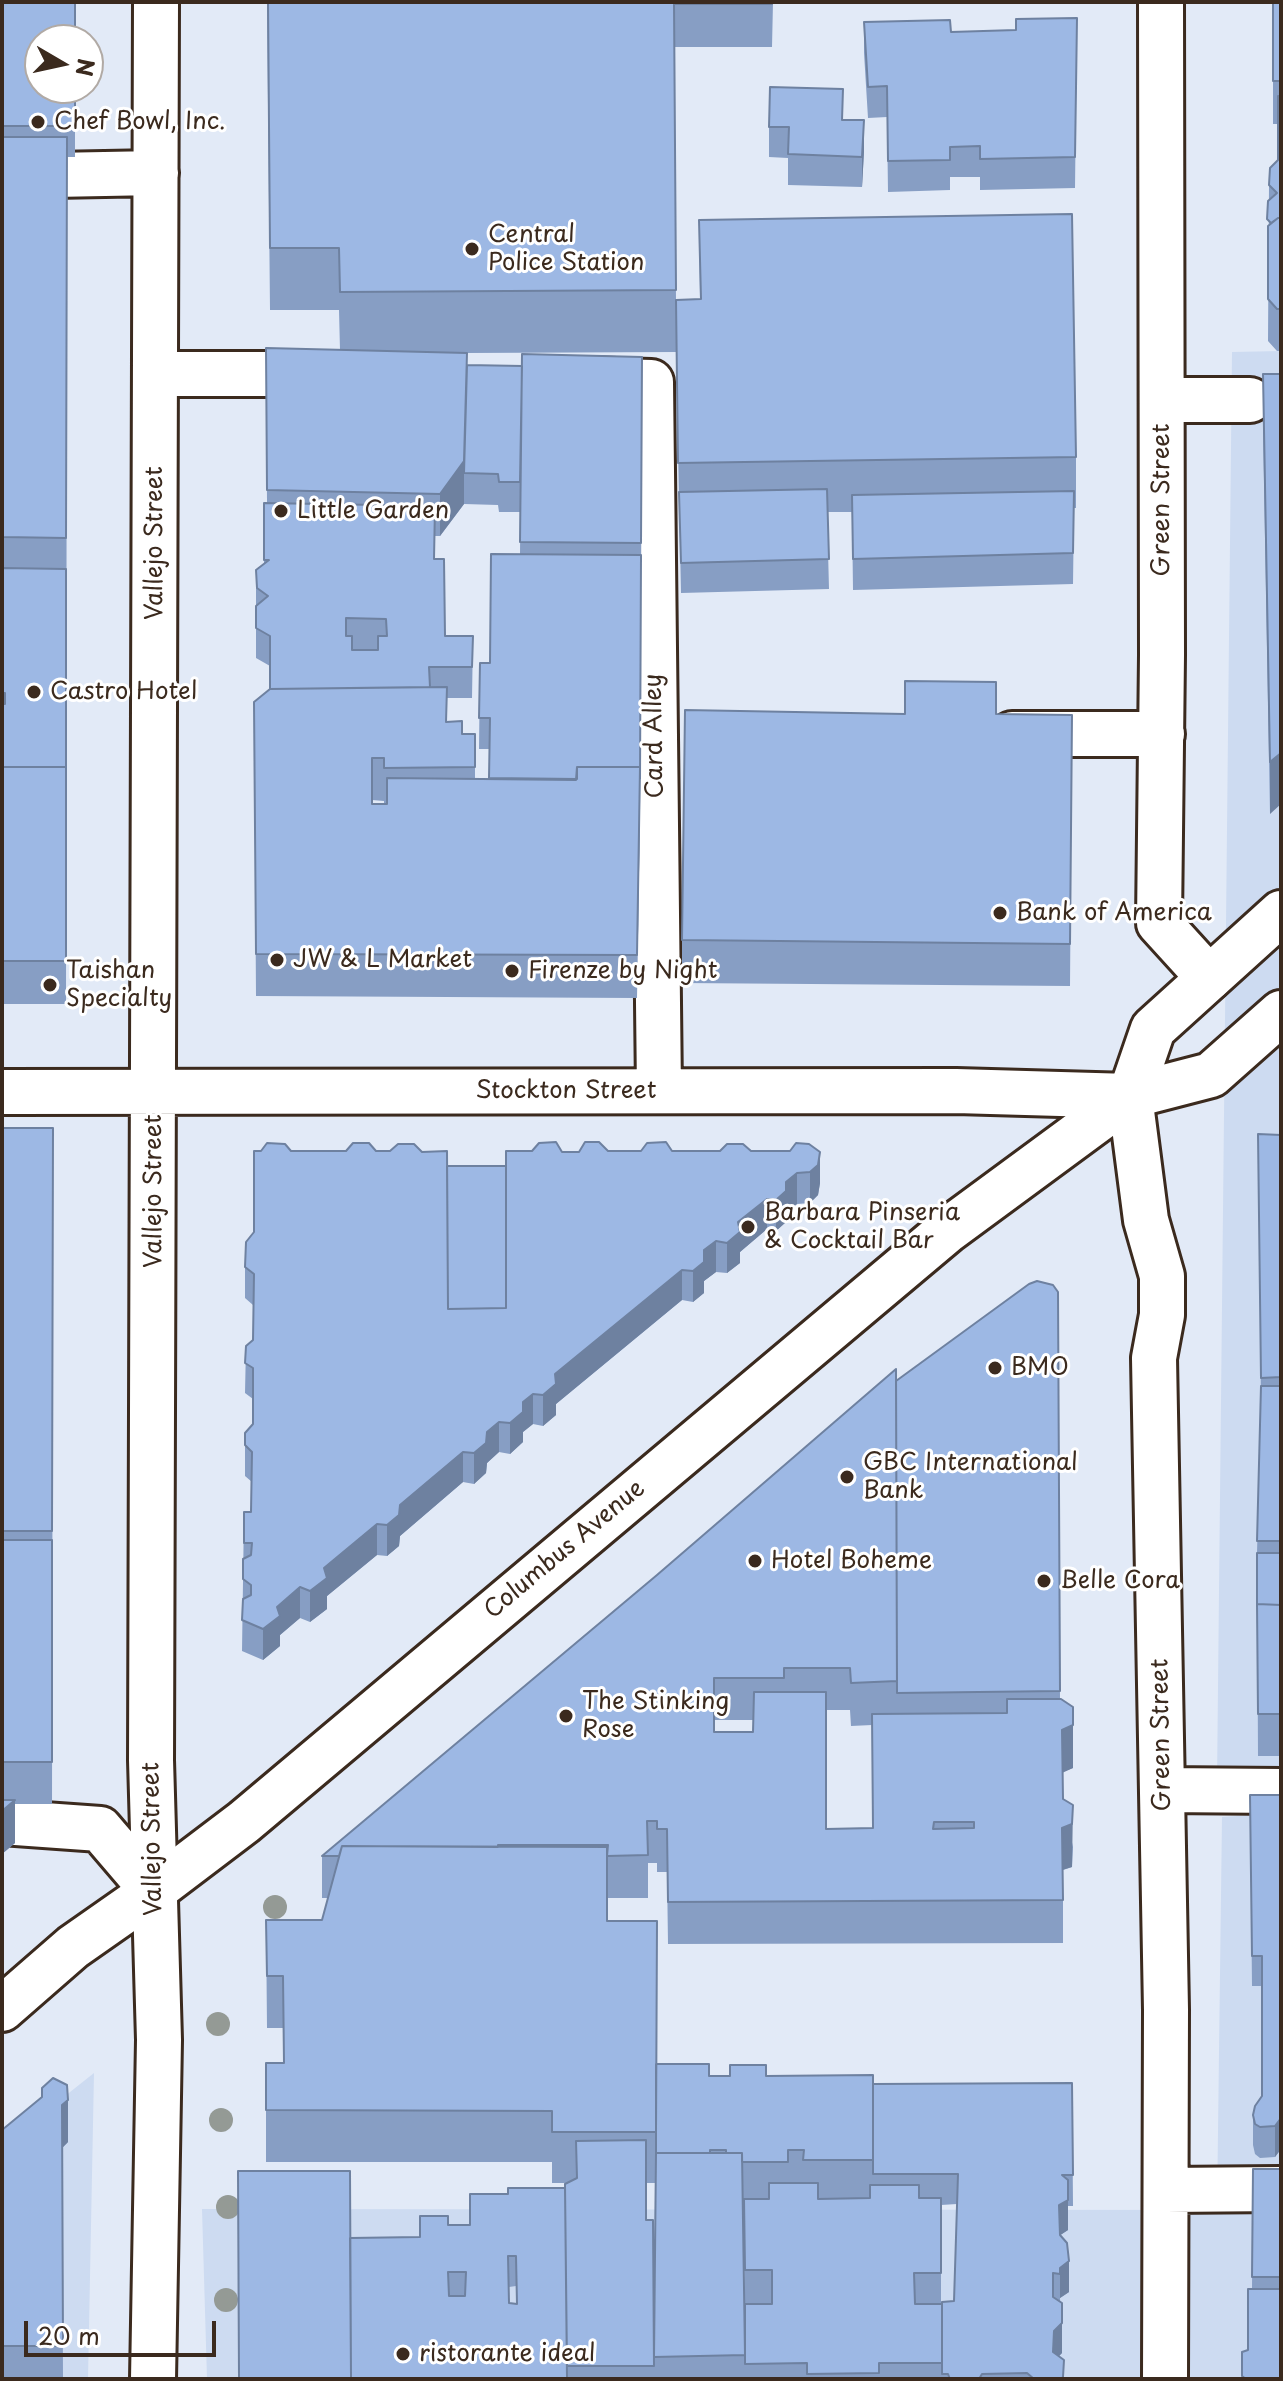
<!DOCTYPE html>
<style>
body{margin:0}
#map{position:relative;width:1283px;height:2381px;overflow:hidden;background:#e2eaf7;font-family:"Playpen Sans",sans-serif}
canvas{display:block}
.frame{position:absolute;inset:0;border:4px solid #3b2a1e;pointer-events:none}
.north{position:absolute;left:24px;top:24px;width:80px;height:80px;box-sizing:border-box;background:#fff;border:2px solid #b1aaa5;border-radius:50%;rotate:99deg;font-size:22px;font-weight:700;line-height:32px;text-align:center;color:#3b2a1e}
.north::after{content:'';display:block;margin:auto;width:28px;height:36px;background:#3b2a1e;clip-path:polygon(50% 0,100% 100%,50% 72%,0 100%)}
.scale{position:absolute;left:24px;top:2321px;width:192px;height:36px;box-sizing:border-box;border:4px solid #3b2a1e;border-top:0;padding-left:10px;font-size:24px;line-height:28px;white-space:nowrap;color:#3b2a1e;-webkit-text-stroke:6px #fff;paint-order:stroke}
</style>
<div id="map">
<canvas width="1283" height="2381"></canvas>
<div class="frame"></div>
<div class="north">N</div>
<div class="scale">20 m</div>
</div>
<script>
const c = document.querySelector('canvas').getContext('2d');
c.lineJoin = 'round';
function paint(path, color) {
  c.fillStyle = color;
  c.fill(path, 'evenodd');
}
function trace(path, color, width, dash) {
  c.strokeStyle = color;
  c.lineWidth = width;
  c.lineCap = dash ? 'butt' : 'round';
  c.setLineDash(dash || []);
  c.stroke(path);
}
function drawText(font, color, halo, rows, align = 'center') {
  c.font = font + ' "Playpen Sans",sans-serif';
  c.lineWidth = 6;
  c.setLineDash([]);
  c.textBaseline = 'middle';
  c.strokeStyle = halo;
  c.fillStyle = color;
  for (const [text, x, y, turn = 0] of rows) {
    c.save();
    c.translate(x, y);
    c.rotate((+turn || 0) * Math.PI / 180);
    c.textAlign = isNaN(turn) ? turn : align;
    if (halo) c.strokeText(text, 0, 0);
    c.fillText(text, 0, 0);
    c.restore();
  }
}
paint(new Path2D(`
 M1281,351V1780L1217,1781L1232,352Z
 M1281,1813V2379H207L202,2209L1217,2210L1222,1817Z
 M94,2073L88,2379H2V2146Z`), '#cddbf1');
const minor = new Path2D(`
 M1161,2L1162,655L1159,923L1209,978
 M2,176L156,173
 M156,374H325
 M582,380L651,382L659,1091
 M1162,400H1250
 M1012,734H1162
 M2,1092L956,1091L1130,1096L1146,1220L1162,1276V1315L1154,1358L1166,2010L1165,2379
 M1163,1790L1281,1791
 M2,1822L100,1829L153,1891
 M1166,2190L1281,2189
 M153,2379L159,2040L151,1760L156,2`);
const major = new Path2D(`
 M1130,1096L1153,1029L1281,913
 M2,2009L73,1947L153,1891L244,1822L948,1230L1130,1096L1211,1075L1281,1013`);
trace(minor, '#3b2a1e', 50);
trace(major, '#3b2a1e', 50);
trace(minor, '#fff', 44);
trace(major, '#fff', 44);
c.fillStyle = '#949a95';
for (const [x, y] of [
 [275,1907],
 [218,2024],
 [221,2120],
 [228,2207],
 [226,2300]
]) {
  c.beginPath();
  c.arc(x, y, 12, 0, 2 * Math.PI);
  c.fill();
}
paint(new Path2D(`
 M2,2L75,88V157H67L66,1004H2Z
 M267,2H773L772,47H674L676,300L700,299L699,220L1076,457V508H1074L1073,584L853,590L852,512H827L829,589L681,593L676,352L467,353V365L522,366L642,357L640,810L637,998L256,996L254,702L270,689V666L256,658V570L264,564V503H267L266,348L340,350L339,310H270ZM521,443L520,554L490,663H480L479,749H490L489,779H475V734H462L447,722V698H472L473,636H445L434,559L435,536H440L464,504L498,505L499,512H520ZM372,800L384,801V804H372Z
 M1273,2H1281V351H1277L1268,341L1269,185L1278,160V124H1273Z
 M1077,18L1075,188L980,190V177H950V190L888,192L887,117L868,118L864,53V22L951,32L1016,30Z
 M843,120L864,151L862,187L788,185V158L769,157V127Z
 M1263,374H1281L1270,814L1263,425Z
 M1072,715L1070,986L682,983V940Z
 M2,1128H53L52,1804H15V1843L2,1854Z
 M1258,1134L1281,1135V1756H1258L1257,1553L1261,1401Z
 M291,1151L422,1152L447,1166H506L562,1152L790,1151L820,1183L818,1195L810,1203L797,1204L786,1212V1222L776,1231L767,1229L740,1252V1263L727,1273L716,1272L704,1281V1293L693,1302L682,1300L556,1404V1415L543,1426L533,1424L523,1432V1442L510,1454L499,1452L487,1463L486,1473L474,1484L463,1482L400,1536L399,1546L387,1556L377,1555L327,1596V1609L310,1622L300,1618L280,1635V1646L263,1660L242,1651L244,1512H251L252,1482L245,1476V1433L253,1424V1399L245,1393L246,1346L253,1340V1305L245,1298V1267L254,1232Z
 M1058,1292L1060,1699L1073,1768L1062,1772L1063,1799L1073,1847L1072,1867L1063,1870V1943L668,1944L667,1872H657V1863H648V1898H607V1921L656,2064L709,2076H766L873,2084L1072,2083L1073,2206H1068V2230L1060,2235L1069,2292L1060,2298L1062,2353L1059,2356L1064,2379H239L350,2238L420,2237L448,2225H470L508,2194L565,2188L567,2183H552V2162H266V2063H283V2028H267L266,1920H322L328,1898H322V1856L896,1381ZM826,1710H850L851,1726L872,1725L873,1828L826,1829ZM714,1720H753V1732H714ZM646,2183H655L654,2366L646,2220ZM743,2204H744L745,2342ZM957,2204L954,2301L941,2304V2205ZM516,2286V2304L509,2303V2287Z
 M1250,1795H1281V2149L1275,2157L1260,2158L1255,2154L1253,2145V2115L1262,2096V1986H1252Z
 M2,2130L68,2142L62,2148L63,2379H2Z
 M1253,2169H1281V2379H1242V2352L1248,2350L1252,2289Z`), '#879ec4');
paint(new Path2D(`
 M864,120V151L862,187V157Z
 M642,357L640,810L637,998L640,779Z
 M464,461V504L440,536V494Z
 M1281,753V804L1270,814V762Z
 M820,1152V1183L818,1195L810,1203V1172Z
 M797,1173V1204L786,1212V1222L776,1231V1200L786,1182Z
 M767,1199V1229L740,1252V1263L727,1273V1243L738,1222Z
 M716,1241V1272L704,1281V1293L693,1302V1271L704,1250Z
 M682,1270V1300L556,1404V1415L543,1426V1395L555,1374Z
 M533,1394V1424L523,1432V1442L510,1454V1423L523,1402Z
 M499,1422V1452L487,1463L486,1473L474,1484V1453L487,1432Z
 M463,1452V1482L400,1536L399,1546L387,1556V1525L400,1505Z
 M377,1524V1555L327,1596V1609L310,1622V1591L324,1568Z
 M300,1587V1618L280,1635V1646L263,1660V1629L277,1607Z
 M1073,1725V1768L1062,1773V1730Z
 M15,1800V1843L2,1854V1811Z
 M1073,1805L1072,1867L1062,1870V1828Z
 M68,2100V2142L62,2148V2105Z
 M1281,2118V2149L1275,2157V2126Z
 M1068,2200V2230L1059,2236V2205Z
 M1069,2261V2292L1060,2298V2268Z
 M1062,2323V2353L1054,2361V2331Z`), '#6e81a0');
const building = new Path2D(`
 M2,2H75V40H40V88H75V126H2Z
 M268,2H674L676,290L340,292L339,248H270Z
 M674,2H772V4H674Z
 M1273,2H1281V81H1273Z
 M1077,18L1075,157L980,159V146L950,147V160L888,161L887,86L868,87L864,22L950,20L951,32L1016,30V19Z
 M770,87L843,89L842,120H864L862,157L788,154L789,127H769Z
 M1278,96H1281V218H1278L1271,223L1267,219L1268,201L1277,193L1269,185L1270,168L1278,160Z
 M2,137H67L66,538L2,537Z
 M1072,214L1076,457L678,463L676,300L701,299L699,220Z
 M1278,218H1281V309H1277L1268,299V226Z
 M266,348L467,353L464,461L440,494L267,490Z
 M522,354L642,357L641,543L520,542Z
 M467,365L522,366L520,482H499L498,474L464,473Z
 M1263,374H1281V753L1270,762Z
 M827,489L829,559L681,563L679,492Z
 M1074,491L1073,553L853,559L852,495Z
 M264,503L435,506L434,559H444L445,636H473L472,667H429L430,687L270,689V636L256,628V606L268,596L257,588L256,570L269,560H264ZM346,618L386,619L387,636H378V650H352V636H346Z
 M491,554L641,555L640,779V767H577V779L489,778L490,718H479L480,663H490Z
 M2,568L66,569V767H2V704H5V693H2Z
 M905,681L996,682V714L1072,715L1070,944L682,940L685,710L905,714Z
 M447,687L446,722L462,721V734H475V767L384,768V758H372V804H387V778L576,780L577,767H640L637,955L256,954L254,702L270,689Z
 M2,767H66V961H2Z
 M2,1128H53L52,1531H2Z
 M1258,1134L1281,1135V1377L1261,1378Z
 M556,1142L562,1152H579L585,1142H599L608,1151H641L647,1143L666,1142L672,1151H720L727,1144H743L751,1151H790L796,1143L809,1144L820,1152L818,1165L810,1172L797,1173L786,1182V1191L776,1200L767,1199L738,1222L740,1232L727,1243L716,1241L704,1250V1262L693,1271L682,1270L555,1374L556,1384L543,1395L533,1394L523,1402V1412L510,1423L499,1422L487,1432L486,1443L474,1453L463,1452L400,1505L399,1515L387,1525L377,1524L324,1568L327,1578L310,1591L300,1587L277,1607L280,1616L263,1629L242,1620L243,1599L251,1595V1585L243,1579V1559L251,1555L252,1543H244V1512H251L252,1452L245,1445V1433L253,1424V1368L245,1363L246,1346L253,1340L254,1274L245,1267L246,1242L254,1232V1151H261L267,1143L285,1144L291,1151H346L353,1143H369L376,1151H390L398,1144H414L422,1152L447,1151L448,1309L506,1308V1151H532L539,1143Z
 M447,1166H506V1308L448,1309Z
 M1037,1281L1053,1285L1058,1292L1060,1691L897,1693L896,1381L1029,1284Z
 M896,1369L897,1681L851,1683L850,1668H784V1678H714V1732H753L754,1692H826V1829L873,1828L872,1714L1007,1713V1699H1061L1073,1707V1725L1062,1730L1063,1799L1073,1805L1072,1824L1062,1828L1063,1900L668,1902L667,1829H657V1821H647L648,1855L607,1856L608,1845H498V1847L342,1846L339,1856H322L657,1575ZM934,1822H974V1828L933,1829Z
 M1261,1386H1281V1541H1257Z
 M2,1540H52V1762H2Z
 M1257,1553H1281V1605L1257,1604Z
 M1257,1604L1281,1605V1714H1258Z
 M1250,1795H1281V2118L1275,2126L1260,2127L1255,2124L1253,2115L1255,2106L1262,2096V1956H1252Z
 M2,1800H15L2,1811Z
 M342,1846L607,1847V1921H657L656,2132H552V2111L266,2110V2063H284L283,1976H267L266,1920H322Z
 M656,2064H709V2076H730V2065H766V2076L873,2075V2160H803L804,2150H788V2162H742V2153H726V2150H710V2153H656Z
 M53,2078L67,2085L68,2100L62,2105L63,2346H2V2130L42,2097V2088Z
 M1072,2083L1073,2175H1062L1068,2180V2200L1059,2205L1060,2235L1067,2243L1069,2261L1060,2268V2274L1053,2273V2297L1062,2303V2323L1054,2331L1053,2352L1064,2360L1063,2377L1061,2379H1034L1027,2373L982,2374L979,2379H950L948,2374H942V2302L954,2301L958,2174H873V2084Z
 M646,2140V2220H653L654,2366H567L565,2184L577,2178L576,2141Z
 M656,2153H742L745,2355L654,2357Z
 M1253,2169H1281V2277H1252Z
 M238,2171H350L351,2378L239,2379Z
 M769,2183H818V2199L870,2198V2185H919V2198H941V2273H914L915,2304H942V2363H879V2373L807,2374V2363L745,2364V2304H772V2270H745L744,2199H769Z
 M508,2188H565L567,2378H351L350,2238L420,2237V2216H448V2225H470V2194H508ZM508,2256H516L517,2304L509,2303ZM448,2272H466L465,2296H449Z
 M1248,2289H1281V2378L1246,2379L1242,2376V2352L1248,2350Z`);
paint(building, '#9db8e4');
trace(building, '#6e81a0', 2);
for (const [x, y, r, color] of [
 [38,122,8,"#3b2a1e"],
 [472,249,8,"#3b2a1e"],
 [281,511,8,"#3b2a1e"],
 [34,692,8,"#3b2a1e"],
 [1000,913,8,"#3b2a1e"],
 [277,960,8,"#3b2a1e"],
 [512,971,8,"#3b2a1e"],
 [50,985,8,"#3b2a1e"],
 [748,1227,8,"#3b2a1e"],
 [995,1368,8,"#3b2a1e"],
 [847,1477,8,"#3b2a1e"],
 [755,1561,8,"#3b2a1e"],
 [1044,1581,8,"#3b2a1e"],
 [566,1716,8,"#3b2a1e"],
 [403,2354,8,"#3b2a1e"]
]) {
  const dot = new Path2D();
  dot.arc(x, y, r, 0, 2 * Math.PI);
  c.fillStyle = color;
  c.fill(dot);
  trace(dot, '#fff', 3);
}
drawText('24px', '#3b2a1e', '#fff', [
 ["Chef Bowl, Inc.",54,122],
 ["Central",488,235],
 ["Police Station",488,263],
 ["Little Garden",297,511],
 ["Castro Hotel",50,692],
 ["Bank of America",1016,913],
 ["JW & L Market",293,960],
 ["Taishan",66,971],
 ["Specialty",66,999],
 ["Firenze by Night",528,971],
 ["Barbara Pinseria",764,1213],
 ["& Cocktail Bar",764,1241],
 ["BMO",1011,1368],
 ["GBC International",863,1463],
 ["Bank",863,1491],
 ["Hotel Boheme",771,1561],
 ["Belle Cora",1060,1581],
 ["The Stinking",582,1702],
 ["Rose",582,1730],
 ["ristorante ideal",419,2354]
], 'left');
drawText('24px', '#3b2a1e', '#fff', [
 ["Green Street",1162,500,-90],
 ["Vallejo Street",155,543,-90],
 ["Card Alley",655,736,-91],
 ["Stockton Street",566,1091],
 ["Vallejo Street",154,1191,-90],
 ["Columbus Avenue",565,1550,-40],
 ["Green Street",1162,1735,-91],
 ["Vallejo Street",153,1839,-91]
]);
</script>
